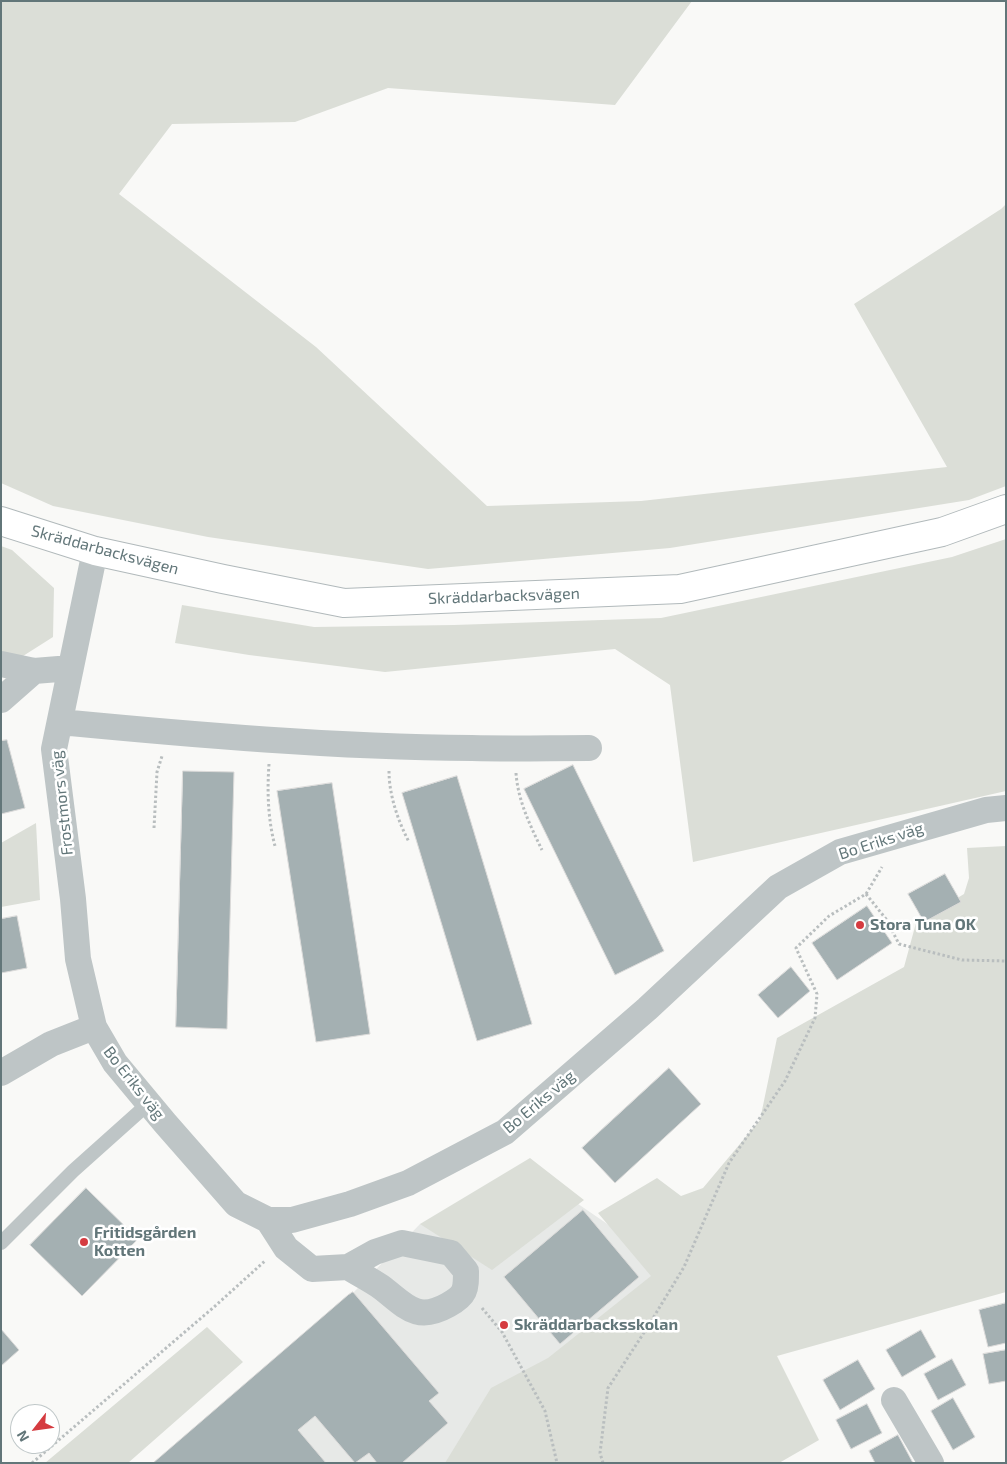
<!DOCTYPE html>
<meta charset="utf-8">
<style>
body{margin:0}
#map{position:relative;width:1007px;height:1464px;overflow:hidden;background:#f9f9f7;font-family:"Exo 2",sans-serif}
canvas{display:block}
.frame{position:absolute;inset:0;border:2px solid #627679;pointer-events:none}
.north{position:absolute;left:10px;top:1404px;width:50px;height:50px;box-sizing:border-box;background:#fff;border:1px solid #c0c8c9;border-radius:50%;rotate:240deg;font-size:14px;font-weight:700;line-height:20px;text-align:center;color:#627679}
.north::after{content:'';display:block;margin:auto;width:18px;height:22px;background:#d53b40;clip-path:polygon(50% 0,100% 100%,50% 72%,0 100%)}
</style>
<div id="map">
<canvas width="1007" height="1464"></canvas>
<div class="frame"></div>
<div class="north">N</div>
</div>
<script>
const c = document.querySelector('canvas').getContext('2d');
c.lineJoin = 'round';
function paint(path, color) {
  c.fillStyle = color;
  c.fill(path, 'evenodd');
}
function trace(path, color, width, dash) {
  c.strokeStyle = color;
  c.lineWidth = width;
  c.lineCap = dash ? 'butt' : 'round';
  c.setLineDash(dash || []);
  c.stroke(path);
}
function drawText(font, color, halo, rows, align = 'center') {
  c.font = font + ' "Exo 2",sans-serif';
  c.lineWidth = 5;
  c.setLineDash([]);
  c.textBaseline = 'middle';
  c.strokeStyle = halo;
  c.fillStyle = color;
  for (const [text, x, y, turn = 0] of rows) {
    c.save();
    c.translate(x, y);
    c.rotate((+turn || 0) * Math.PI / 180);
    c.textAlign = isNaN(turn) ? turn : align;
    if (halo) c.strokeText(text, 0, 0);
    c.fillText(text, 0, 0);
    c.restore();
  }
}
paint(new Path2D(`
 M565,1195L660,1260L734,1463H153L348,1295L354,1292L420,1224Z`), '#e7e9e7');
paint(new Path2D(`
 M1,1H692L615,105L388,88L295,122L172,124L119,194L316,347L487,506L641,501L947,467L854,304L1001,209L1006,204V486L969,500L670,548L428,569L208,537L53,506L1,483Z
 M1006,539V791L693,862L670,685L615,649L385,672L249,655L175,643L182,605L314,627L454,625L661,618L952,557Z
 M1,546L12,550L54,588L53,637L12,663L1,658Z
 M36,823L40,900L1,907V843Z
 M1006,846V1292L777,1356L819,1440L779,1463H445L491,1388L548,1358L651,1276L598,1213L657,1178L681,1196L703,1188L760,1120L777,1038L904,967L916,923L964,894L969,878L967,848Z
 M530,1158L584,1200L492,1270L420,1224Z
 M207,1327L243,1362L128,1463H45Z`), '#dbded7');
const building = new Path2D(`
 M7,740L25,808L1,814V741Z
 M573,765L664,951L615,975L524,789Z
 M183,771L234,772L227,1029L176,1027Z
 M457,776L532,1024L477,1041L402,793Z
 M332,783L370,1034L316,1042L277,791Z
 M945,874L961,902L924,922L908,894Z
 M867,906L892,943L837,980L812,943Z
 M17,916L27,968L1,973V919Z
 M791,967L810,991L778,1018L758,995Z
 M669,1068L701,1104L615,1183L582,1148Z
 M86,1188L138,1239L82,1296L30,1245Z
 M583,1210L639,1277L560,1344L504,1277Z
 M353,1292L439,1393L429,1401L448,1423L402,1463H377L369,1453L355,1463L315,1416L298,1430L326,1463H153L348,1295Z
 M1006,1303V1343L988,1347L979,1310Z
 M1,1329L19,1350L1,1366Z
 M921,1330L936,1357L902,1377L886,1350Z
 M1006,1350V1381L989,1384L983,1354Z
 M952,1359L966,1385L938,1400L924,1374Z
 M858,1360L875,1389L840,1410L823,1380Z
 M953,1398L975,1437L953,1450L931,1411Z
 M867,1404L882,1433L851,1449L836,1420Z
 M898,1435L913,1463H875L869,1451Z`);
paint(building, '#a4b0b2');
trace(building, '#dbdad9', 1);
const secondary = new Path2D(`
 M1,521L95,551L223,579L344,603L680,589L942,532L1006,509`);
trace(secondary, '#b1b9bb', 30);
trace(new Path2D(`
 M269,764C267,792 268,820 275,846
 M389,771C389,795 398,821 409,842
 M516,773C518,801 530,825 542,850
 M154,828L157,772L162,756
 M866,894L886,919L899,944L962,960L1006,961
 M482,1308L502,1332L545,1411L557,1463
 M32,1463L214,1307L266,1260
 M603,1463L600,1453L608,1388L647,1328L684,1267L729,1163L785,1081L815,1018L817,994L796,948L829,916L866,894L882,867`), '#b9bebf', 3, [2.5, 2.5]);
trace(new Path2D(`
 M1,1243L73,1171L149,1103`), '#bec5c6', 14);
trace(new Path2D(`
 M95,551L54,749L73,899L78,959L94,1027L115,1063L165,1123L236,1204L268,1220H292L350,1204L408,1183L505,1132L647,1009L778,887L840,852L986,810L1006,808
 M1,664L34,671L71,668
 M1,700L34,671
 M60,722C196,735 334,747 472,748C511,749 550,748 589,748
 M1,1073L51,1044L94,1027
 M268,1220L286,1248L312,1269L348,1267L375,1252L402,1243L451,1253L466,1271C466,1290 466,1295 448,1305C416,1323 405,1305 381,1287C371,1280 359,1274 348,1267
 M894,1400L931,1463`), '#bec5c6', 26);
trace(secondary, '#fff', 28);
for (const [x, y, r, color] of [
 [860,925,5,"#d53b40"],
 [84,1242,5,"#d53b40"],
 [504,1325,5,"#d53b40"]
]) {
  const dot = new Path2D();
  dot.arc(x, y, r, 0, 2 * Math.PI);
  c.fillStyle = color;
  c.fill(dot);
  trace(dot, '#fff', 2);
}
drawText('16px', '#627679', '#fff', [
 ["Skräddarbacksvägen",105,550,15],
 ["Skräddarbacksvägen",504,596,-2],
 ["Frostmors väg",62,803,-96],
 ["Bo Eriks väg",881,841,-18],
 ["Bo Eriks väg",134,1083,52],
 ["Bo Eriks väg",539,1102,-40]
]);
drawText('bold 16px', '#627679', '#fff', [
 ["Stora Tuna OK",870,925],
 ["Fritidsgården",94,1233],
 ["Kotten",94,1251],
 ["Skräddarbacksskolan",514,1325]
], 'left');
</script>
